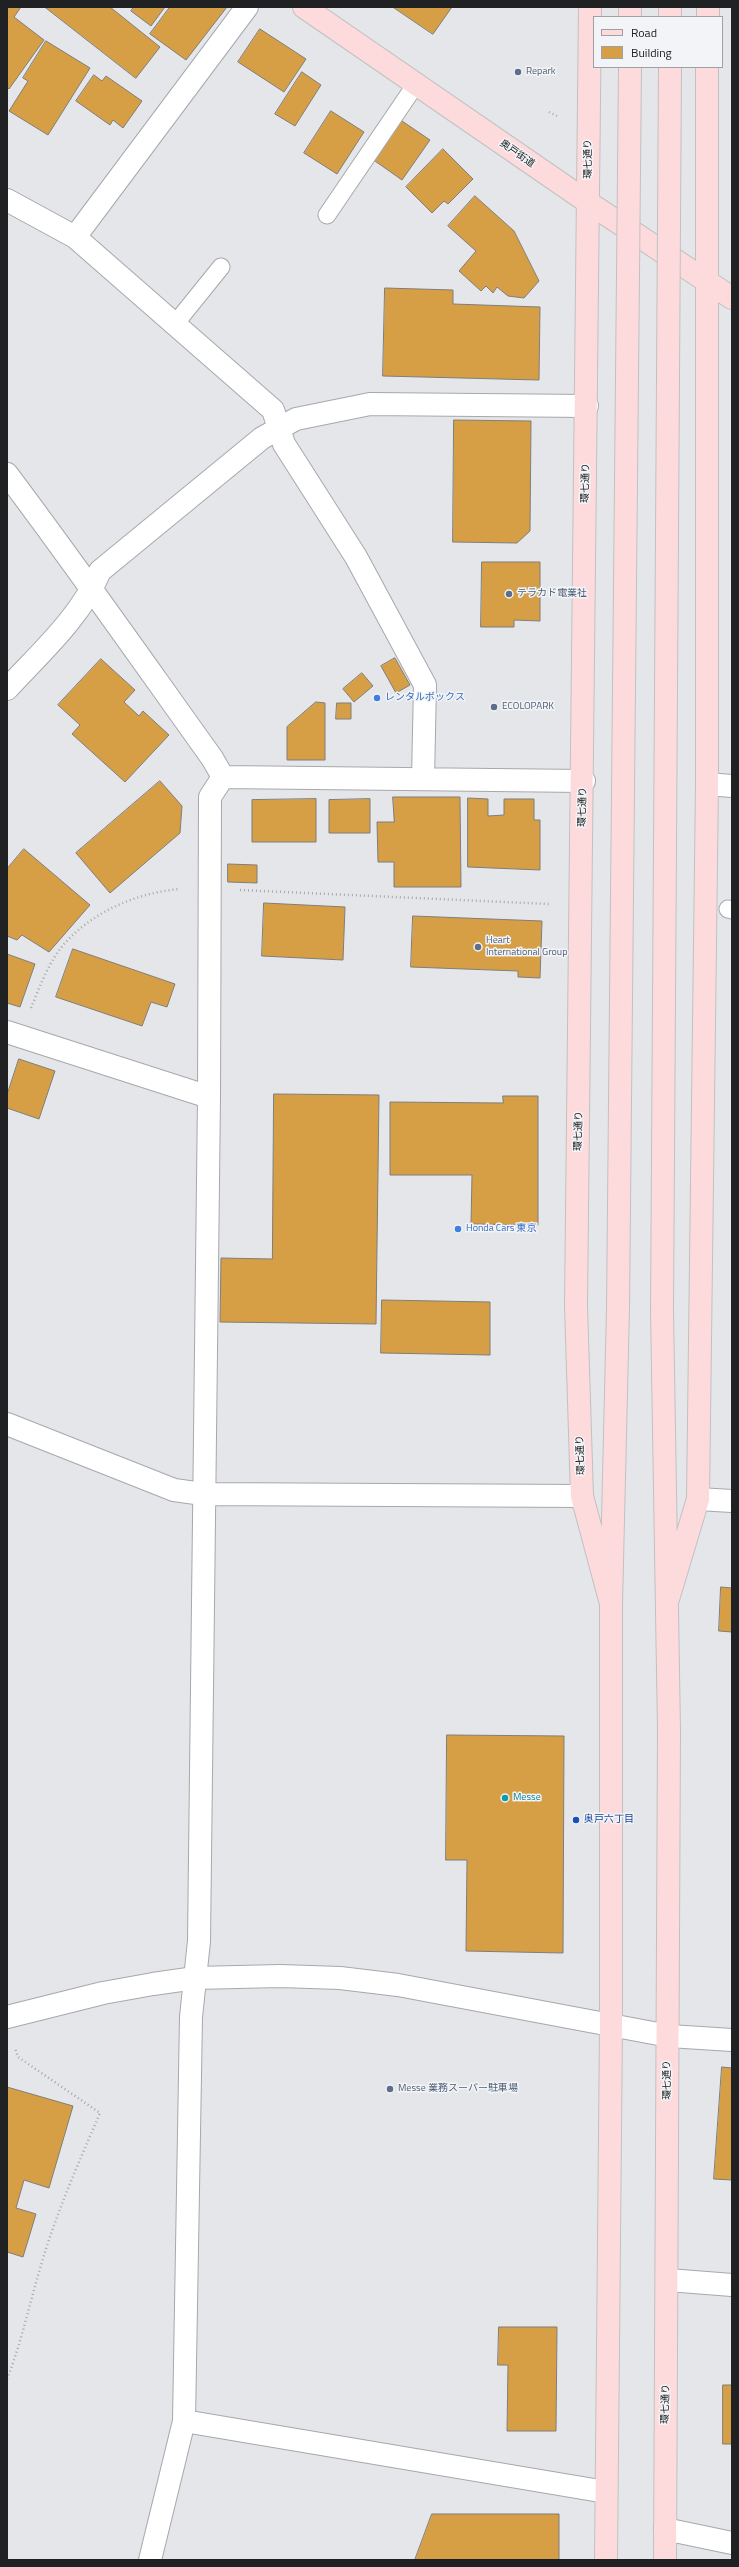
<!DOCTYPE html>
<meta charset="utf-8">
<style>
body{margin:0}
#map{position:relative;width:739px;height:2567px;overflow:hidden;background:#e5e6e9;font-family:"Titillium Web",sans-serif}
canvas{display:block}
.frame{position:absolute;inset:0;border:8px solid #202122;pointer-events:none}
.legend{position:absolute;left:593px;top:16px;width:130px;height:52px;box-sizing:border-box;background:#f2f4f7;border:1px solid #9ea0a2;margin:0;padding:5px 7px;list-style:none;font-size:12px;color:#202122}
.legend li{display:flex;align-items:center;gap:8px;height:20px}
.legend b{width:20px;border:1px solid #9ea0a2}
</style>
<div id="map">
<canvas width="739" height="2567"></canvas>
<div class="frame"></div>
<ul class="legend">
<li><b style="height:5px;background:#fddbdc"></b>Road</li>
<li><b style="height:11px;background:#d69f46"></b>Building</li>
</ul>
</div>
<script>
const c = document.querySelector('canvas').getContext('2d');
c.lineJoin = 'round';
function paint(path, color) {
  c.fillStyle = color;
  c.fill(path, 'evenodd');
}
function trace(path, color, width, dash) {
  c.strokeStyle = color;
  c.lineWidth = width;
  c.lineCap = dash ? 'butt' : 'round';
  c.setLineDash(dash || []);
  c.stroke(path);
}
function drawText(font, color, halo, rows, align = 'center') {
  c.font = font + ' "Titillium Web","Noto Sans JP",sans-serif';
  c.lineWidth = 3;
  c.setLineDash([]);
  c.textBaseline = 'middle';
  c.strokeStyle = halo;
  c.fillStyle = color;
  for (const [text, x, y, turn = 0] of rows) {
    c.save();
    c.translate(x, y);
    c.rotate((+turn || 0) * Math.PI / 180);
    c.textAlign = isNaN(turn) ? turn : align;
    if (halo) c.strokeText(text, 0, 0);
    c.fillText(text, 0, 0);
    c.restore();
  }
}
const building = new Path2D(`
 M7,7H21L14,17L44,40L9,89L7,87Z
 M45,7H110L160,47L136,78Z
 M134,7H165L151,26L131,11Z
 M170,7H227L186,60L150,34Z
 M393,7H452L433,34Z
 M260,29L306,59L284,92L238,62Z
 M46,41L90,68L48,135L9,111L28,81L23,78Z
 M302,72L321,85L295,126L275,114Z
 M94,75L102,81L106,76L142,101L123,128L113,120L110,125L76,101Z
 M331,111L364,132L337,174L304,153Z
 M402,121L430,140L402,180L375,161Z
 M443,149L473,179L448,204L444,201L432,213L406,187Z
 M475,196L514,231L539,281L524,298L508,296L497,287L493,293L486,286L481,291L459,271L476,251L448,226Z
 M385,288L453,290V304L540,307L539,380L383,376Z
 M454,420L531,421L530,531L517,543L453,542Z
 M482,562H540V621L514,620V627H481Z
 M395,658L410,685L396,693L381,666Z
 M101,659L135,690L124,702L139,716L143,711L169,735L125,782L72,734L80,725L58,705Z
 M362,673L373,686L354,702L343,689Z
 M316,702L325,703V760H287V727Z
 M337,703H351V719H336Z
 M160,781L182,806L180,833L110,893L76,853Z
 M393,797H460L461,887H394V862H378L377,822H394Z
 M468,798L488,799V816L504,815V799H534V820H540V870L468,867Z
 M316,799V842H252V800Z
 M370,799V833H329V800Z
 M24,849L90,905L49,952L22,935L17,940L7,936V869Z
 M228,864L257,865V883L228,882Z
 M264,903L345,907L343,960L262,956Z
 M413,916L542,921L540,978L518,977V971L411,967Z
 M73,949L175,984L167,1007L151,1002L142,1026L56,997Z
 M7,954L35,964L20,1007L7,1003Z
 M19,1059L55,1071L39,1119L7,1108V1095Z
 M274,1094L379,1095L376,1324L220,1322L221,1258L272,1259Z
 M503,1096H538V1225L471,1224L472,1175H390V1102L503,1103Z
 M382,1300L490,1302V1355L381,1353Z
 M721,1587L732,1588V1632L719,1631Z
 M447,1735L564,1736L563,1953L466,1951L467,1860H446Z
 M722,2067L732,2068V2180L714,2179Z
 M7,2087L73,2106L49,2188L24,2180L16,2208L36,2214L23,2257L7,2252Z
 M499,2327H557L556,2431H507L508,2365H498Z
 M723,2385H732V2444H723Z
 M432,2514H559V2560H415Z`);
paint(building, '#d69f46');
trace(building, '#7f7d7a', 1);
const service = new Path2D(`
 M327,215L416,84
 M175,324L221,267
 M728,909L732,910`);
const minor = new Path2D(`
 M247,7L75,237L273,410L284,444L356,557L425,685L423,779
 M7,200L75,237
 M7,474C77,567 144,663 212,758L223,777
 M7,689C40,653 81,617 100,571L262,438L296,419L370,404L587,406
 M707,784L732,786
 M7,1032L209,1097
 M7,1424L174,1490L203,1494L582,1496
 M698,1499L732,1501
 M668,2280L732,2285
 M184,2421L606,2492
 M665,2529L732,2543
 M150,2560L184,2421L191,2017L199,1941L209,1097L210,797L223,777L584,781`);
const tertiary = new Path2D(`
 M7,2017L103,1993L153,1984L195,1978L280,1976L340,1978L398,1985L669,2036L732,2040`);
const primary = new Path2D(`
 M304,7L589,203L732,298
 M590,7L576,1305L582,1496L611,1604
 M630,17V7
 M670,17V7
 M708,17V7
 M662,1310L669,1731L665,2560
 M668,1599L698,1499L707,784V67
 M606,2560L611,2026V1604L618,1308`);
trace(service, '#a6a8ab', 19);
trace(minor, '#a6a8ab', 24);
trace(tertiary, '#a6a8ab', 24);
trace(primary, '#c1c1c1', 24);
trace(new Path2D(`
 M549,112L557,116
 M240,890L549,904
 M31,1008C40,986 49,961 65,943C94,911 137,893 179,889
 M7,2379C22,2341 30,2301 42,2262C57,2211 79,2162 100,2113L18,2057L15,2048`), '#a7a8ab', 2.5, [1, 3]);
trace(service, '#fff', 17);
trace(minor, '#fff', 22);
trace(tertiary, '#fff', 22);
trace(primary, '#fddbdc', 22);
const primaryBridge = new Path2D(`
 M618,1308L630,67
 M662,1310L670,67`);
trace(primaryBridge, '#c1c1c1', 24, []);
trace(primaryBridge, '#fddbdc', 22);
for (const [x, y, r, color] of [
 [518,72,4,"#5c6f8a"],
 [509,594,4,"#5c6f8a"],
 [377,698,4,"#3f7fe0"],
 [494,707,4,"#5c6f8a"],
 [478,947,4,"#5c6f8a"],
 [458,1229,4,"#3f7fe0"],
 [505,1798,4,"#0f9aa8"],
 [576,1820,4,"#1a4fb4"],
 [390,2089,4,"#5c6f8a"]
]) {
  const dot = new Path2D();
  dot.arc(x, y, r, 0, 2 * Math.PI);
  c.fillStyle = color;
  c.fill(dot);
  trace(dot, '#f2f4f7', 1.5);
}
drawText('10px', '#4e5e75', '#f2f4f7', [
 ["Repark",526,72],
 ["テラカド電業社",517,594],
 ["ECOLOPARK",502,707],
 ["Heart",486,941],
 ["International Group",486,953],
 ["Messe 業務スーパー駐車場",398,2089]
], 'left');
drawText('10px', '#202122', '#f2f4f7', [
 ["奥戸街道",517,154,35],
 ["環七通り",589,159,-90],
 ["環七通り",586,483,-89],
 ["環七通り",583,807,-89],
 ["環七通り",579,1131,-89],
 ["環七通り",581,1455,-92],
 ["環七通り",668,2080,-90],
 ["環七通り",666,2404,-89]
]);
drawText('10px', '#366cbe', '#f2f4f7', [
 ["レンタルボックス",385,698],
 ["Honda Cars 東京",466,1229]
], 'left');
drawText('10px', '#0d838f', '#f2f4f7', [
 ["Messe",513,1798]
], 'left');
drawText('10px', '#164399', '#f2f4f7', [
 ["奥戸六丁目",584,1820]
], 'left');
</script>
